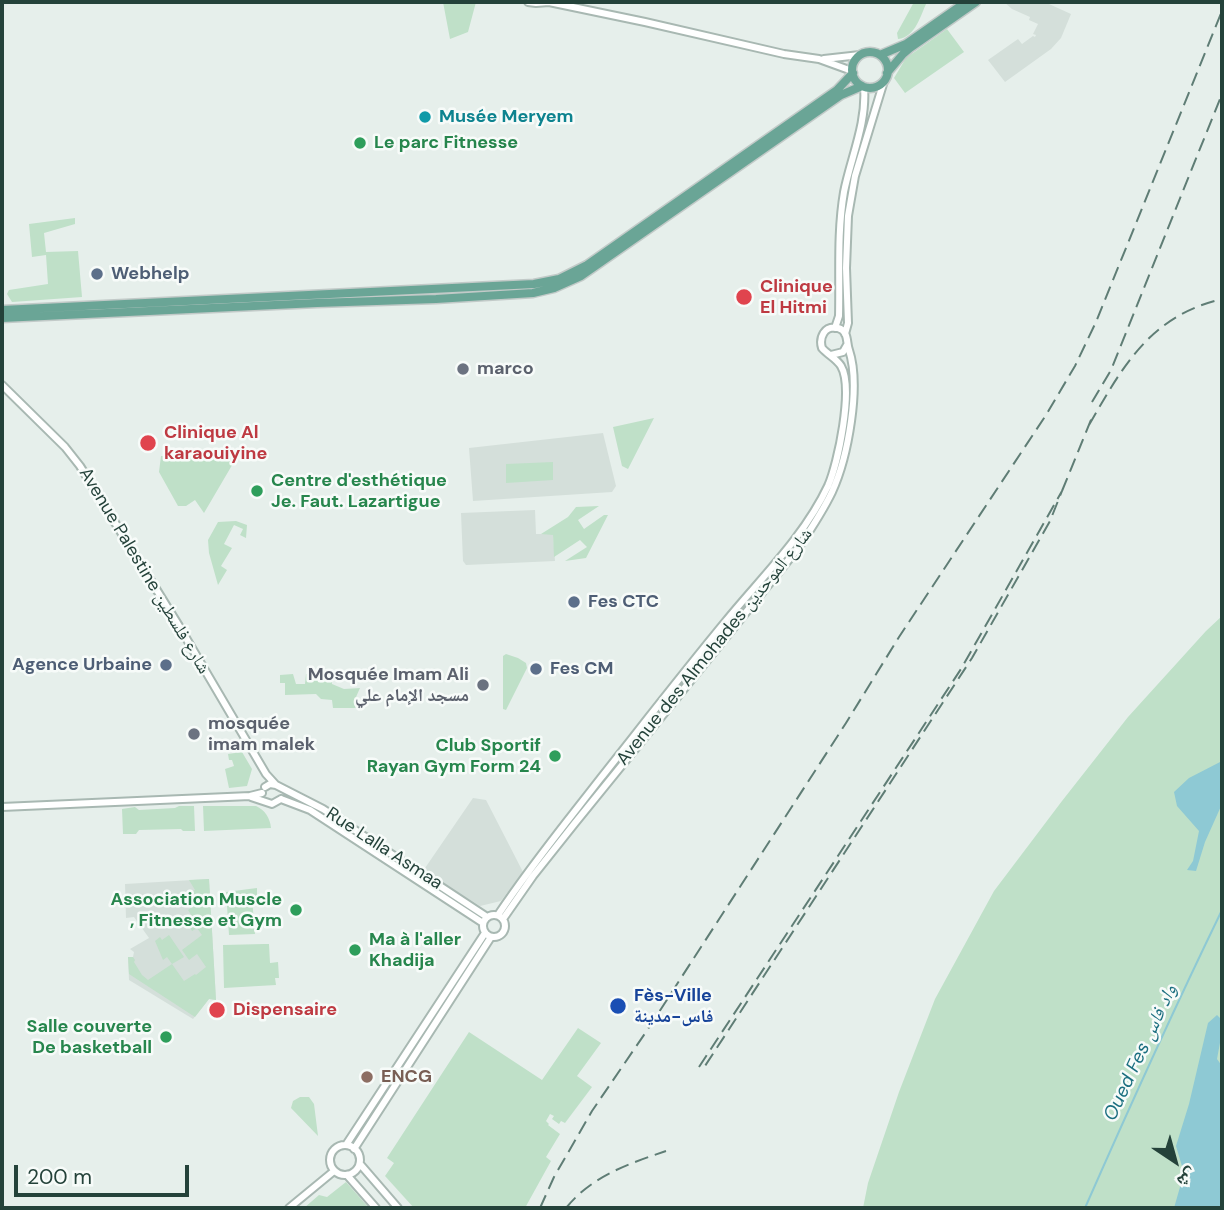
<!DOCTYPE html>
<meta charset="utf-8">
<style>
body{margin:0}
#map{position:relative;width:1224px;height:1210px;overflow:hidden;background:#e6efeb;font-family:"DM Sans","Noto Naskh Arabic",sans-serif}
canvas{display:block}
.frame{position:absolute;inset:0;border:4px solid #24423a;pointer-events:none}
.north{position:absolute;left:1140px;top:1126px;width:70px;height:70px;-webkit-text-stroke:5px #f7fbf9;paint-order:stroke;rotate:144deg;font-size:19px;font-weight:700;line-height:28px;text-align:center;color:#24423a}
.north::after{content:'';display:block;margin:auto;width:24px;height:32px;background:#24423a;clip-path:polygon(50% 0,100% 100%,50% 72%,0 100%)}
.scale{position:absolute;left:14px;top:1165px;width:175px;height:32px;box-sizing:border-box;border:4px solid #24423a;border-top:0;padding-left:9px;font-size:21px;line-height:24px;white-space:nowrap;color:#24423a;-webkit-text-stroke:5px #f7fbf9;paint-order:stroke}
</style>
<div id="map">
<canvas width="1224" height="1210"></canvas>
<div class="frame"></div>
<div class="north">ش</div>
<div class="scale">200 m</div>
</div>
<script>
const c = document.querySelector('canvas').getContext('2d');
c.lineJoin = 'round';
function paint(path, color) {
  c.fillStyle = color;
  c.fill(path, 'evenodd');
}
function trace(path, color, width, dash) {
  c.strokeStyle = color;
  c.lineWidth = width;
  c.lineCap = dash ? 'butt' : 'round';
  c.setLineDash(dash || []);
  c.stroke(path);
}
function drawText(font, color, halo, rows, align = 'center') {
  c.font = font + ' "DM Sans","Noto Naskh Arabic",sans-serif';
  c.lineWidth = 5;
  c.setLineDash([]);
  c.textBaseline = 'middle';
  c.strokeStyle = halo;
  c.fillStyle = color;
  for (const [text, x, y, turn = 0] of rows) {
    c.save();
    c.translate(x, y);
    c.rotate((+turn || 0) * Math.PI / 180);
    c.textAlign = isNaN(turn) ? turn : align;
    if (halo) c.strokeText(text, 0, 0);
    c.fillText(text, 0, 0);
    c.restore();
  }
}
paint(new Path2D(`
 M1004,2H1050L1049,4L1071,14L1061,38L1051,49L1005,82L988,60L1018,39L1022,44L1033,36L1035,37L1036,35L1033,34L1038,24L1029,20L1030,17L1012,9Z
 M603,433L616,486L612,492L473,501L469,448Z
 M535,510L536,534H553L555,561L466,565L463,561L461,513Z
 M473,798L486,800L523,872L501,901L480,906L423,871Z
 M209,879L216,1000L209,999L193,1019L129,980L128,957H133L134,952L130,949L149,938L134,917L126,918L125,884Z`), '#d4dfda');
paint(new Path2D(`
 M443,2H476L468,32L450,39Z
 M914,2H927C920,16 916,37 898,39L897,33Z
 M947,29L964,52L905,93L894,78L906,58Z
 M75,218V224L44,233L46,252L78,251L82,297L12,302L7,294L9,290L48,284L46,255L32,257L29,224Z
 M654,418L628,469L622,466L613,427Z
 M238,455L204,513L195,500L186,506H178L159,472L161,456Z
 M553,462V480L506,483V464Z
 M599,506L578,520L584,529L604,515H608L586,558L565,561L587,547L580,540L554,557L553,535L541,534L568,517L576,507Z
 M236,521L247,525L246,538L240,535L243,529L234,525L224,544L232,548L221,566L227,570L218,585L209,553L208,540L218,522Z
 M1222,616V1208H863L868,1183L899,1092L935,999L994,891L1062,801L1128,717L1206,631Z
 M506,654L518,658L526,663L527,668L506,710L503,709V656Z
 M331,672L332,684L344,689L360,688L356,697L357,708H333L332,700L321,699L316,694L285,695V683H280V675L293,674L296,684H305L306,674Z
 M242,752L252,769L247,786L229,788L225,769L234,766L232,760H229L228,754Z
 M179,806H194L195,831H183L181,829L139,830L136,834H123L122,809L135,807L139,810L175,808Z
 M203,806H256C265,810 270,818 271,828L204,831Z
 M209,879L216,1000L209,999L195,1017L129,974L128,957H133L135,960L134,962L142,975L148,980L172,964L167,957L163,960L155,941L160,937L162,940L169,935L184,957L172,964L184,981L195,974L196,975L206,967L197,954L189,960L182,950L202,935L197,928L192,931L190,927L195,921L188,910L201,901L197,895L193,897L190,893L195,890L189,880Z
 M257,888V896L252,898L255,934L229,935L226,892Z
 M264,944H269L270,963L278,962L279,978H275L276,985L224,988L223,945Z
 M578,1028L601,1043L577,1076L592,1087L565,1123L561,1121L559,1124L552,1119L554,1116L550,1114L546,1121L549,1124L548,1125L560,1134L546,1157L551,1161L525,1208H414L385,1176L394,1163L387,1158L469,1032L542,1080Z
 M300,1097H309L314,1104L318,1136L291,1108L293,1101Z
 M346,1182L369,1208H304L319,1195L327,1197Z`), '#bfe0c8');
paint(new Path2D(`
 M1222,761V804L1205,842L1196,871L1187,870L1193,861L1199,831L1177,806L1174,792L1189,778Z
 M1217,1015L1222,1020V1032L1217,1059L1222,1066V1208H1174L1184,1173L1176,1146L1189,1104L1208,1023Z`), '#8ec9d4');
trace(new Path2D(`
 M1085,1208C1129,1108 1174,1009 1222,910`), '#8ec9d4', 2);
const tertiary = new Path2D(`
 M528,2L536,3L549,2L645,22L784,54L819,59L852,71
 M824,59L860,55
 M835,328L839,316C840,274 837,233 844,192C851,157 867,123 864,87
 M845,334L848,323L846,268L848,216L855,176L884,81
 M831,355L843,352L847,345
 M2,385L65,447L80,466L179,626L266,774L276,785
 M265,787L270,784L276,785L323,809L487,917
 M251,797L272,804L281,799
 M281,799L310,810L483,923
 M2,807L250,796L262,793
 M483 926a11 11 0 1 1 22 0a11 11 0 1 1-22 0Z
 M498,915C529,868 565,824 600,779C642,726 683,673 726,621C761,578 804,537 828,486C838,463 854,388 841,366C836,358 828,355 822,348C819,338 824,325 838,328C849,331 846,342 849,350C861,386 848,457 832,492C823,511 811,529 799,547L575,823L533,876L503,919
 M330 1160a15 15 0 1 1 30 0a15 15 0 1 1-30 0Z
 M346,1145L485,933
 M354,1149L491,937
 M360,1164L398,1208
 M347,1175L376,1208
 M289,1208L334,1171`);
const primary = new Path2D(`
 M852 70a18 18 0 1 1 36 0a18 18 0 1 1-36 0Z
 M880,55L906,44L966,2
 M887,73L903,54L910,48L976,2
 M2,310L534,284L559,279L587,265L837,90L853,73
 M2,318L317,303L436,299L533,293L554,288L581,276L841,95L862,86`);
trace(tertiary, '#a8b8b2', 10);
trace(primary, '#c2cac8', 11);
trace(tertiary, '#fff', 6);
trace(primary, '#6aa596', 8);
trace(new Path2D(`
 M1092,402L1111,370L1222,94
 M1089,425C1123,366 1150,316 1222,299
 M1062,491L1093,415
 M699,1067L961,669L1062,491L1050,521L972,658L703,1069
 M540,1208L554,1177L592,1111L648,1029L846,723L899,637L1046,415L1075,366L1096,322L1222,11
 M566,1208C592,1176 628,1164 666,1151`), '#5f7d75', 2, [14, 7]);
for (const [x, y, r, color] of [
 [425,117,7,"#0f9aa8"],
 [360,143,7,"#2e9e5b"],
 [97,274,7,"#5c6f8a"],
 [744,297,9,"#e0444e"],
 [463,369,7,"#6b7280"],
 [148,443,9,"#e0444e"],
 [257,491,7,"#2e9e5b"],
 [574,602,7,"#5c6f8a"],
 [166,665,7,"#5c6f8a"],
 [536,669,7,"#5c6f8a"],
 [483,685,7,"#6b7280"],
 [194,734,7,"#6b7280"],
 [555,756,7,"#2e9e5b"],
 [296,910,7,"#2e9e5b"],
 [355,950,7,"#2e9e5b"],
 [618,1006,9,"#1a4fb4"],
 [217,1010,9,"#e0444e"],
 [166,1037,7,"#2e9e5b"],
 [367,1077,7,"#8d6e63"]
]) {
  const dot = new Path2D();
  dot.arc(x, y, r, 0, 2 * Math.PI);
  c.fillStyle = color;
  c.fill(dot);
  trace(dot, '#f7fbf9', 2.5);
}
drawText('bold 18px', '#0d838f', '#f7fbf9', [
 ["Musée Meryem",439,117]
], 'left');
drawText('bold 18px', '#27864d', '#f7fbf9', [
 ["Le parc Fitnesse",374,143],
 ["Centre d'esthétique",271,481],
 ["Je. Faut. Lazartigue",271,502],
 ["Club Sportif",541,746,"right"],
 ["Rayan Gym Form 24",541,767,"right"],
 ["Association Muscle",282,900,"right"],
 [", Fitnesse et Gym",282,921,"right"],
 ["Ma à l'aller",369,940],
 ["Khadija",369,961],
 ["Salle couverte",152,1027,"right"],
 ["De basketball",152,1048,"right"]
], 'left');
drawText('bold 18px', '#4e5e75', '#f7fbf9', [
 ["Webhelp",111,274],
 ["Fes CTC",588,602],
 ["Agence Urbaine",152,665,"right"],
 ["Fes CM",550,669]
], 'left');
drawText('bold 18px', '#be3a42', '#f7fbf9', [
 ["Clinique",760,287],
 ["El Hitmi",760,308],
 ["Clinique Al",164,433],
 ["karaouiyine",164,454],
 ["Dispensaire",233,1010]
], 'left');
drawText('bold 18px', '#5b616d', '#f7fbf9', [
 ["marco",477,369],
 ["Mosquée Imam Ali",469,675,"right"],
 ["مسجد الإمام علي",469,696,"right"],
 ["mosquée",208,724],
 ["imam malek",208,745]
], 'left');
drawText('18px', '#24423a', '#f7fbf9', [
 ["Avenue Palestine شارع فلسطين",144,571,59],
 ["Avenue des Almohades شارع الموحدين",715,647,-51],
 ["Rue Lalla Asmaa",384,849,33]
]);
drawText('bold 18px', '#164399', '#f7fbf9', [
 ["Fès-Ville",634,996],
 ["فاس-مدينة",634,1017]
], 'left');
drawText('bold 18px', '#785e54', '#f7fbf9', [
 ["ENCG",381,1077]
], 'left');
drawText('italic 19px', '#1c6f80', '#f7fbf9', [
 ["Oued Fes واد فاس",1141,1053,-65]
]);
</script>
